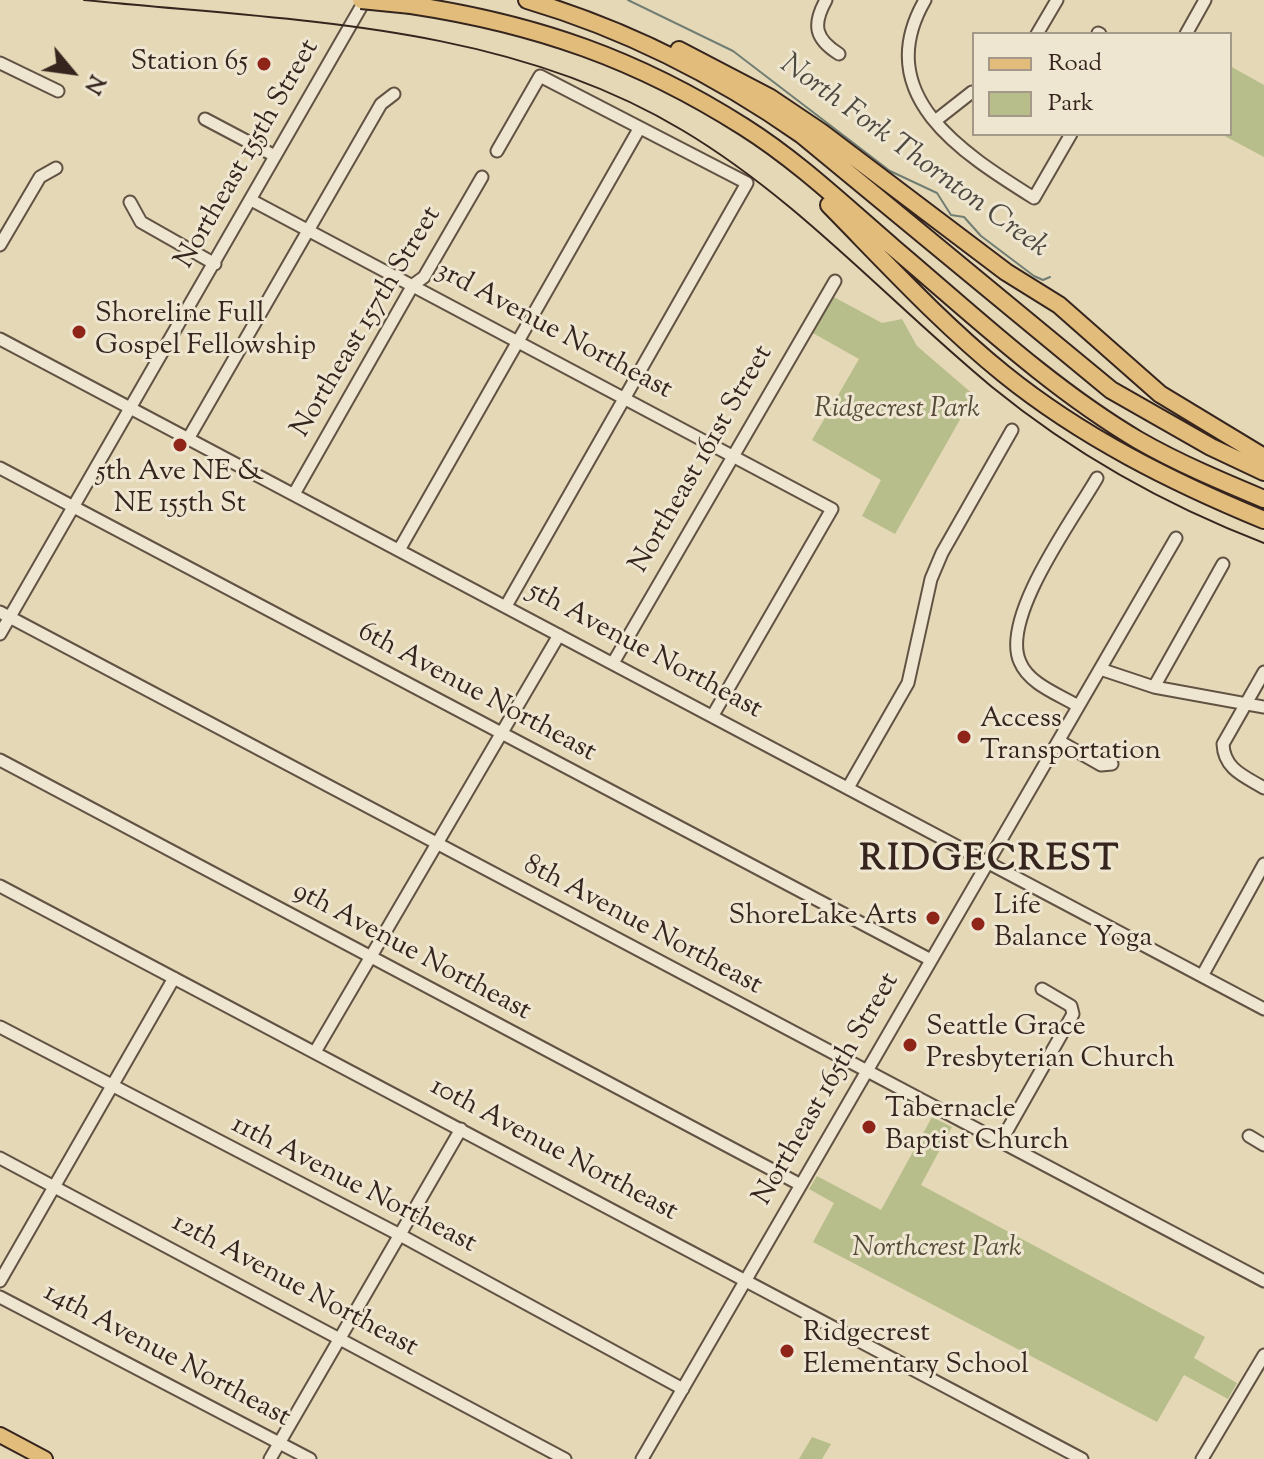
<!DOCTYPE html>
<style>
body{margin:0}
#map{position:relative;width:1264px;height:1459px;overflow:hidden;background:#e5d8b6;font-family:"Sorts Mill Goudy",serif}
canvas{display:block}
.legend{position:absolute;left:972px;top:32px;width:260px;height:104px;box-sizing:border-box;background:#eee6d0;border:2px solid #a49989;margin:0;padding:10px 14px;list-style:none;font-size:24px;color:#36251e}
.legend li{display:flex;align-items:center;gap:16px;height:40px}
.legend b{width:40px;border:2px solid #a49989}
.north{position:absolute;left:32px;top:32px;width:80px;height:80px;-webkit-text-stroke:6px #eee6d0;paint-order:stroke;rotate:119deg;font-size:22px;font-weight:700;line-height:32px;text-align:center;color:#36251e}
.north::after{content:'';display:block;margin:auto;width:28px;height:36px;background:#36251e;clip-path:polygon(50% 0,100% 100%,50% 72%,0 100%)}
</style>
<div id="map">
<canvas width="1264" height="1459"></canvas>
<ul class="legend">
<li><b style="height:10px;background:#e2bc7b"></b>Road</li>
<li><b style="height:22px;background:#b8be8b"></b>Park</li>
</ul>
<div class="north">N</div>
</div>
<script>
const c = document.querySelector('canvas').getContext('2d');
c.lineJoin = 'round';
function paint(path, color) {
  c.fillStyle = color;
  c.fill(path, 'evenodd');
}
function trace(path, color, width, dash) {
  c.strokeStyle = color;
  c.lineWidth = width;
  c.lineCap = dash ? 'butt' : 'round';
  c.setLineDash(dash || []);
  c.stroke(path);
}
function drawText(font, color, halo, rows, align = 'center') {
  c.font = font + ' "Sorts Mill Goudy",serif';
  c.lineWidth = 6;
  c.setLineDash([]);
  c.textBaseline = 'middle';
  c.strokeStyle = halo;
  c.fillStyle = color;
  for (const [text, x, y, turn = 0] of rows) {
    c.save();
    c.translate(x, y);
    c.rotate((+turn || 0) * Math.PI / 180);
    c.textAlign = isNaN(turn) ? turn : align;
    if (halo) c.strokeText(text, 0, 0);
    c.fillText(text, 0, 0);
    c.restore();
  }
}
paint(new Path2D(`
 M1230,66L1264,85V157L1221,134H1230Z
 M832,296L882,323L902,319L917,346L974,395L895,534L862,516L881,480L812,440L859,359L811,332Z
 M932,1117L952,1127L921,1185L1205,1337L1194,1358L1237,1383L1228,1399L1184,1375L1157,1422L813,1242L834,1203L809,1189L817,1176L881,1210Z
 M812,1437L831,1444L822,1459H799Z`), '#b8be8b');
trace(new Path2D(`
 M628,0L733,51L890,171L937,193L951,215L964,217L981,236L1034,276L1043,280L1050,277`), '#707e73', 2);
const minor = new Path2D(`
 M826,0C812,25 815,39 839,54
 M925,0C870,95 962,153 1034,198L1071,134
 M1098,33L1100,34
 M1037,34L1057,0
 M1186,34L1205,0
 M0,63L58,91
 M205,119L275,156
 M935,121L972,92
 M497,151L540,76L747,183L506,606
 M251,200L832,509L713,715
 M130,202L141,222L215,264
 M0,245L40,177L56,168
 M0,339L1264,1009
 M188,439L381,104L394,94
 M0,468L931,960
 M294,494L413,285L424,277L482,177
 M399,550L639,129
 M0,612L1264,1281
 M0,634L365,0
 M613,663L835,281
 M1100,669L1154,687L1264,707
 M1264,672L1223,744C1224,769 1244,776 1264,788
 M1154,687L1223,564
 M1078,706C1058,694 1029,684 1020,662C1000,618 1074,518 1097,478
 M1059,741L1101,765L1112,764
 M0,760L801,1185
 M849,786L908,683L931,579L942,553L1012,430
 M0,886L1082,1459
 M1202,976L1264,864
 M0,1027L400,1235L683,1389
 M315,1052L559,635
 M1249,1136L1264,1145
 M1000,1143L1073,1014L1071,1006L1042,989
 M0,1158L565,1459
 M0,1281L174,978
 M0,1297L310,1459
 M270,1459L461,1129
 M642,1459L1176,538
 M1202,1459L1264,1355`);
const major = new Path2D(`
 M0,1435L45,1459`);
const highway = new Path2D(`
 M527,0C625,29 718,76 802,135L1111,390L1211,447L1264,472
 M411,5C536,24 637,59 744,127C798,161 846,207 895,249C972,314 1050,388 1138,440C1178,463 1221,481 1264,499
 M679,50L769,97L821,132L1006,272L1059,305L1160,394L1264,457
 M829,205C886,263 941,323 1004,374C1082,437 1172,482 1264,520`);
trace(minor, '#625244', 15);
trace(major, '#36251e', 18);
trace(highway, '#36251e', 20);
trace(minor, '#eee6d0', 11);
trace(major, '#e2bc7b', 14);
trace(highway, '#e2bc7b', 16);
trace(new Path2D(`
 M84,0C288,21 502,22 682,130C798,199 888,301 992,387C1074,454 1165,505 1264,543`), '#36251e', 2);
const highwayBridge = new Path2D(`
 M361,0L411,5`);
trace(highwayBridge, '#36251e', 20, []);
trace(highwayBridge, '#e2bc7b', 16);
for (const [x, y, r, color] of [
 [264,64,8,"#8f2418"],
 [79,332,8,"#8f2418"],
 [180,445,8,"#8f2418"],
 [964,737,8,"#8f2418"],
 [933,918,8,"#8f2418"],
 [978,924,8,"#8f2418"],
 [910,1045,8,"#8f2418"],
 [869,1127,8,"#8f2418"],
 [787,1351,8,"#8f2418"]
]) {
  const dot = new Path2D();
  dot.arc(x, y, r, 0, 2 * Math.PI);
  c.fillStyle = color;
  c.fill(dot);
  trace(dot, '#eee6d0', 3);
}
drawText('28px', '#36251e', '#eee6d0', [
 ["Station 65",248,64,"right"],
 ["Shoreline Full",95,316],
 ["Gospel Fellowship",95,348],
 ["5th Ave NE &",180,474,"center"],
 ["NE 155th St",180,506,"center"],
 ["Access",980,721],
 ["Transportation",980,753],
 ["Life",994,908],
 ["Balance Yoga",994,940],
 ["ShoreLake Arts",917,918,"right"],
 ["Seattle Grace",926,1029],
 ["Presbyterian Church",926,1061],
 ["Tabernacle",885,1111],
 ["Baptist Church",885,1143],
 ["Ridgecrest",803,1335],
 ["Elementary School",803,1367]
], 'left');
drawText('28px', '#36251e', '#eee6d0', [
 ["Northeast 155th Street",249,155,-60],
 ["Northeast 157th Street",368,323,-59],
 ["3rd Avenue Northeast",553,332,28],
 ["Northeast 161st Street",703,460,-60],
 ["5th Avenue Northeast",644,652,28],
 ["6th Avenue Northeast",476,694,28],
 ["8th Avenue Northeast",642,927,28],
 ["9th Avenue Northeast",411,953,28],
 ["Northeast 165th Street",828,1090,-60],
 ["10th Avenue Northeast",553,1151,28],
 ["11th Avenue Northeast",353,1186,27],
 ["12th Avenue Northeast",294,1287,28],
 ["14th Avenue Northeast",166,1357,28]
]);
drawText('italic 28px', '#564b39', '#eee6d0', [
 ["Ridgecrest Park",897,411],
 ["Northcrest Park",937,1250]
]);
drawText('italic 30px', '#4e4a42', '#eee6d0', [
 ["North Fork Thornton Creek",913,158,36]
]);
c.letterSpacing = '2px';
drawText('bold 36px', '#36251e', '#eee6d0', [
 ["RIDGECREST",990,863]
]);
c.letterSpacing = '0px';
</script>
